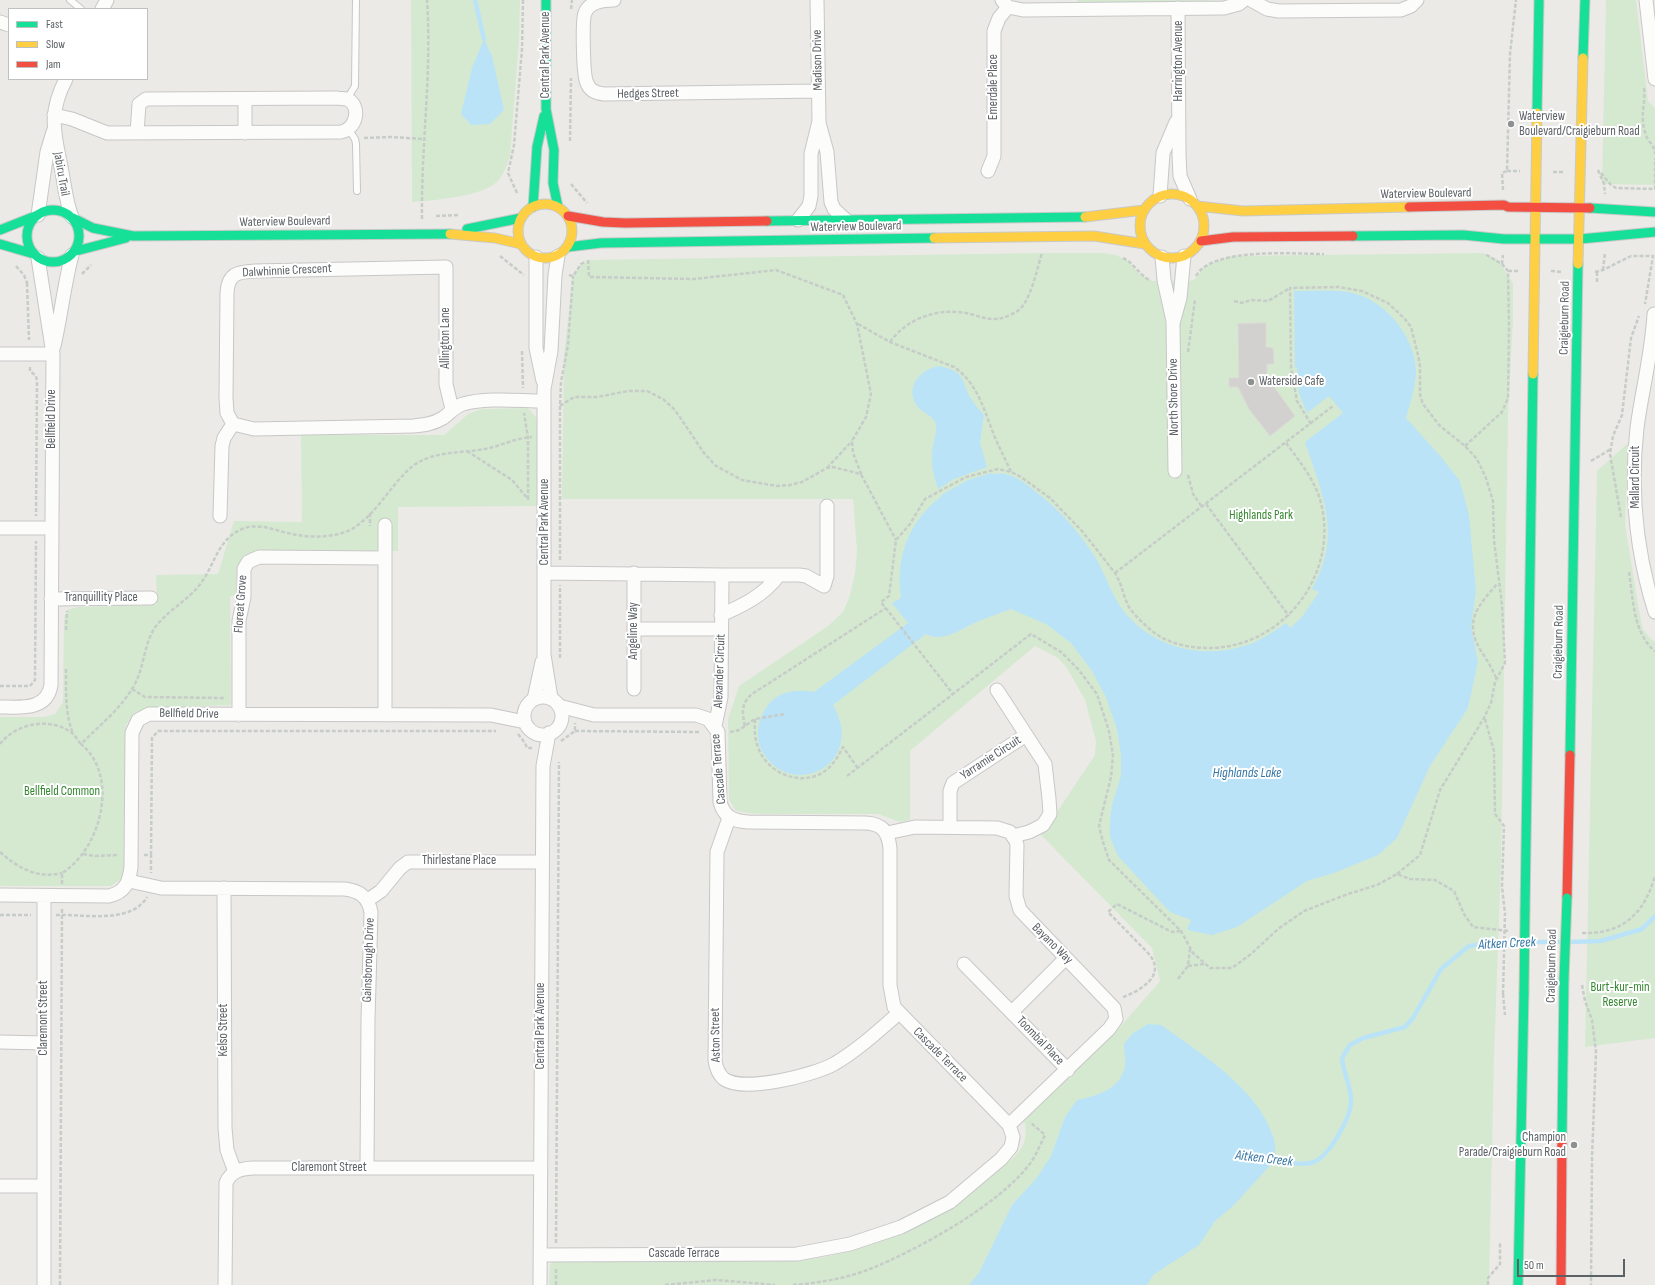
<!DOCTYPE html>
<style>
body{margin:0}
#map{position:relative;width:1655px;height:1285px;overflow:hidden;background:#eceae6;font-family:"Sofia Sans Condensed",sans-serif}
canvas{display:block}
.legend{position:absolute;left:8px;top:8px;width:140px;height:72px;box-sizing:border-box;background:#fff;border:1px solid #bec0c1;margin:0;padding:5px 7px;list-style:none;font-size:12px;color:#5c6165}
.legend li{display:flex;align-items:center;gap:8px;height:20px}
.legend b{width:20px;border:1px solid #bec0c1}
.scale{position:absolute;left:1517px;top:1259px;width:108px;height:18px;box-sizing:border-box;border:2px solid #5c6165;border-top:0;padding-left:5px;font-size:12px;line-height:14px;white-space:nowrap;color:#5c6165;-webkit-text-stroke:3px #fff;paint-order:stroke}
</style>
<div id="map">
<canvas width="1655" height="1285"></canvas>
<ul class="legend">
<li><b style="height:5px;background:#16e098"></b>Fast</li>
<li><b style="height:5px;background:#ffcf43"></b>Slow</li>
<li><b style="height:5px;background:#f24e42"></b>Jam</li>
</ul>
<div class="scale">50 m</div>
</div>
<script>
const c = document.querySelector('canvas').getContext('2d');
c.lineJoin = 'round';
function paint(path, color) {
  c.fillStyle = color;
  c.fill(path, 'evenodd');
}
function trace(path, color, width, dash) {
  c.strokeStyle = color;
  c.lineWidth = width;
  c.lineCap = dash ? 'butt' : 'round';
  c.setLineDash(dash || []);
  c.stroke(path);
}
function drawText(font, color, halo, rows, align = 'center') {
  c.font = font + ' "Sofia Sans Condensed",sans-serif';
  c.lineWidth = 4;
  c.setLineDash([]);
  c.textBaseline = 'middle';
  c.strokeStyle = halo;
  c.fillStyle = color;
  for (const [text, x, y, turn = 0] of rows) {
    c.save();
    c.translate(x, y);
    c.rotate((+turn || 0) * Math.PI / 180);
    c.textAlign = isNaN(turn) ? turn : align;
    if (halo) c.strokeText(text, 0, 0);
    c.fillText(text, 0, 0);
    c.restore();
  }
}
paint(new Path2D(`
 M411,0H520L519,41L510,156C507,165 504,174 498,181C482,197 435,200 412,202Z
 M1077,0H1232L1078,4Z
 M1606,0H1636L1648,101L1655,108V185L1602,184Z
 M1042,253H1103L1116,255L1130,262L1137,272L1151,281H1188L1194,280L1205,266L1231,256L1483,253L1498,260L1513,283V321L1508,416L1501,865L1494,1058L1489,1285H549L550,1265L553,1260C614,1257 676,1261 737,1261C755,1261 774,1262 792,1261C865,1255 936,1225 992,1176C1010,1160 1032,1149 1024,1121L1120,1027L1160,981L1152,948L1039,833L1053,818L1095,755L1096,741L1085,700L1067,668L1058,658L1035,646L910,751V820L900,822L878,814H759L747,813L735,810L729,799L728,719L739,686L828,626L843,612L849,598L855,574L857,551L853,499H562L564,355L573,276L581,264L588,260Z
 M528,408L539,421L540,506L398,507V551L259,550L249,558L238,596H230L231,705L154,708L136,712L126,725L124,867L121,879L111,886H0V717H43L55,714L63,702L64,619L67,610L78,607L157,605L156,575L218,574L234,521L302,522L301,435H444L468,414L481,409Z
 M1628,443L1625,524L1639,611L1643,629L1650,638L1655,642V1038L1585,1047L1597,471Z`), '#d5e9d1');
paint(new Path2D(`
 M484,39L492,56L504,110L490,124L471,125L461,114L472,68Z
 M1294,291C1310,291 1337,289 1352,293C1386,300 1417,339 1416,374C1415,389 1410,404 1406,418L1441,457L1460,481L1469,515L1476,591L1471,626L1478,662L1468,708L1430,766L1397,838L1378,855L1334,873L1307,881L1237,927L1212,935L1187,930L1191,920L1170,912L1118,856L1110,837V820L1112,805L1121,776V755L1117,729L1106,697L1092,671L1071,643L1046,624L1011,609C1000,613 989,617 979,621C963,627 944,644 926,634L833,705C868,765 789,803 761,749C755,736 758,720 766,708C777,691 796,689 814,692L908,623L892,603L901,598C895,558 909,520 942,496L941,495L968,480L991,473L992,474C1010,471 1021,480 1035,491C1060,510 1080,533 1097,560C1105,575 1111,592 1120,606C1148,646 1198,660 1244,646C1259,642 1273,632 1286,623L1290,628L1302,617L1319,592L1312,589C1316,581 1320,573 1323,564C1337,522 1318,482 1305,442L1343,413L1329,396L1307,413L1299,393L1297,368H1295Z
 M939,366C966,372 960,378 970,397C974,404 979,410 984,415L980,443L987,467L954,479L938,489C933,474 930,461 933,446C934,439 937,432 936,425C934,415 922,413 917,406C904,387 921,369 939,366Z
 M1148,1024L1161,1025C1200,1053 1257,1088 1273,1136C1276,1143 1275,1153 1275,1160L1234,1205L1215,1221L1199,1245L1153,1275L1147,1285H969L979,1273L1012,1205L1036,1179L1051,1156L1065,1117L1077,1100C1097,1096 1121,1089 1125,1066C1126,1059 1124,1050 1124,1044L1132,1034Z`), '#bae3f8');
trace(new Path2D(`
 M475,0L484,39
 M1529,942H1560
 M1569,942L1600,941L1615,937L1642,929L1655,916
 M1271,1160C1284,1161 1297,1166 1311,1163C1328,1159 1352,1117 1351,1100C1351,1086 1343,1072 1342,1058L1350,1045L1363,1038L1405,1027L1413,1018L1441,969L1469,946L1490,943L1520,942`), '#bae3f8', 4.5);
const building = new Path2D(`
 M1266,323V347L1273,348L1274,364H1267V377H1274V387L1295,416L1270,436L1249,409L1238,387H1229V378H1239L1238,324Z`);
paint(building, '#d3d1cf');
trace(building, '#dcd9d5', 1);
const lane = new Path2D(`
 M70,0L81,9
 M347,99L355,86L356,0
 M349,130L355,139L356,144L357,191`);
const street = new Path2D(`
 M614,0C603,0 589,2 585,13C582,20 583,76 587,83C590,91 596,93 604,94L818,91
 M1002,0L1008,7L1023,10L1224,8L1239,4L1244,0
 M1251,0L1267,9L1279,11L1401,10L1411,6L1417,0
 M1646,0L1655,79
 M1178,8L1179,154L1180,176L1190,199
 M102,9L107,0
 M0,22L9,25
 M66,79C47,115 55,135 62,172C65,188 66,202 72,217
 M54,115L72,119L107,133L341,132C356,129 361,108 349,100C346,98 341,99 337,98L146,99L139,104L137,133
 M819,123L827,152L831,202L834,209L846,220
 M245,133V99
 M988,171L994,156V31L999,18L1008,7
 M1160,196L1163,153L1176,122
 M38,215L47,152L53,132
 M798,220L809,206L811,196V154L819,121L817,0
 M536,257V348L543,381
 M1162,257L1164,280L1173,321
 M1654,314C1652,353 1642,390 1637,428C1630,491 1636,552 1655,612
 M54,346C61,316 64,285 72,255
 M0,354H53
 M233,424L254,429L413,426C424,425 433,424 443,418C450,413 454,407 463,404C486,397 520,401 544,401
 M1175,471L1173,323L1180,298L1184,256
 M220,516L222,446L224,438L233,424L227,413L226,398L227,293C228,273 238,272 255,271L446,267V384L452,409
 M0,528H52
 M385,558V525
 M544,573L722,575
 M51,599L151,598
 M721,615C744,605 764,595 779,575
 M634,629H721
 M634,689V573
 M997,690L1045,764L1049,799L1050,814L1043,825L1029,832L1013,836
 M524 716a19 19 0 1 1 38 0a19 19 0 1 1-38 0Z
 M551,698L544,655V389L551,351L555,275L558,256
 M534,699L542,662
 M0,707C20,707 47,711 51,685L53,354L38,258
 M239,715V621L244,597V569L248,562L259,557L385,558V715
 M715,726L721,697L722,575H799L806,576L824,586L827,576V506
 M729,818L717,852L715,1060C716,1068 718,1074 724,1079C744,1093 814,1075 834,1064C858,1050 878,1031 899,1013
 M950,827V791L953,783L1026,735
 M887,833L915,827L997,828L1010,832L1016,841L1017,845L1016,896L1020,910L1114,1008L1116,1019L1109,1029L1009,1125
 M129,881L161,888L345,889C360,891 368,897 371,912L368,1020L367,1168
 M224,888L225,1128L227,1150L235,1172
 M0,895L109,896C125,892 129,883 131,867L132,733L138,720L149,714L491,715L525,722
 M368,900L381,891L400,868L408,862H542
 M964,964L1068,1070
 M1012,1012L1066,958
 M0,1042L44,1043
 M0,1186H44
 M540,1255L797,1254L850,1244L901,1227L950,1202L1001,1159L1011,1147L1013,1137L1009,1125L894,1007L890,985V848C888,831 882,824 866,823L748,822C733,821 724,817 720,802L718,732L708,719L696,715H594L559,706
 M44,1285V896
 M225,1285L226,1183C231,1171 240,1169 252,1168H540
 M540,1285L543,766L549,733`);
const fast = new Path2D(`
 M546,0V109L554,150L553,183L558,207
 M1583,58L1585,0
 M1537,113L1539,0
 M533,207L537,147L544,116
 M1590,208L1655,212
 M27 236a26 26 0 1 1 52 0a26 26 0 1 1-52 0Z
 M73,218L93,228L133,236L450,234
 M767,221L1085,217
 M467,229L521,218
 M0,230L38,215
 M1353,236L1463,235L1504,239H1580L1655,232
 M0,244L34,254
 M568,247L601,243L934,238
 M76,251L126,238
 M1570,755L1578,264
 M1525,911L1533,374
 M1562,1137L1564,979
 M1518,1285L1524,992`);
const slow = new Path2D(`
 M1140 226a32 32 0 1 1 64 0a32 32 0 1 1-64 0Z
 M518 231a27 27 0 1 1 54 0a27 27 0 1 1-54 0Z
 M1197,206L1243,211L1409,207
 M1085,217L1144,210
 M450,234L495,238L521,244
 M934,238L1094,236L1145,244
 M1578,264L1583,58
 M1533,374L1537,113`);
const jam = new Path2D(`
 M1409,207L1504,205L1508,207L1590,208
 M568,216L603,222L625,223L767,221
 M1201,241L1233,237L1353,236
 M1567,898L1570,755
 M1561,1285L1562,1137`);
trace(lane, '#c7c7c7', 8);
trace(street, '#c7c7c7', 15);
trace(fast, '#c8c9c9', 11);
trace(slow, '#c8c9c9', 11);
trace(jam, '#c8c9c9', 11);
trace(new Path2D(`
 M571,9L572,0
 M1644,88C1646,104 1639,116 1646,135C1648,142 1655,146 1655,154
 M364,138L391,137L423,139
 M570,141L571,78
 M1598,170L1604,184L1605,194
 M1507,171H1520
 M1553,172H1564
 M1601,173L1611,185L1616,188L1655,189V158
 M571,184L587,203
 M1503,190L1502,173L1507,171L1510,54L1516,0
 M517,193L508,173L514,145L522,49L523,0
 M436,216L459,215
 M422,219C421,145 432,73 427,0
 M500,256L524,275
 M1123,258C1134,263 1139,275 1151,281
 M588,260L589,277L694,279L776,270L843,295L857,324L871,394L866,417L852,441L853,453L862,476
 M1502,264L1503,255
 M16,266L24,275L27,283H29
 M1603,270L1605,253
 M1508,271H1520
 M1551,271L1562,272
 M1595,272L1603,270L1631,256H1653L1645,304
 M82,274L91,265
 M569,275L573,276L581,264L585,262
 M1196,276C1212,247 1293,254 1324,254
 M1597,282V272
 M27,283L29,340
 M1234,301L1242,303L1251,300L1268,301L1290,288
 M858,324L890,342L954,367C976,382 983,406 992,430C997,444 1005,458 1011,472
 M890,342C905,321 931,310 957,312C979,313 990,326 1012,314C1017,312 1021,309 1024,304C1033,290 1037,269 1042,253
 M522,351L523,388
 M1188,352L1195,300
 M30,367V371L36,376L37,381L36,516
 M560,406L574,397H597L628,391H647L663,399L675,410L704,453L716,466L742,480L777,486L790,485L802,482L827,468L833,467L857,473L862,476L896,540
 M1311,424L1297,401L1291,368L1290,288L1339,287L1362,291L1388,303L1404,318L1411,327L1418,355L1420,366V395L1423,404L1439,425L1465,446L1477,459L1486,478L1493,501L1494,540L1502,605L1505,663L1495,682L1491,703L1484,718L1440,790L1420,855L1397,874
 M1286,443C1300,462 1315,480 1321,503C1339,575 1283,647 1210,648C1190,648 1168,644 1152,631C1144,624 1135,616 1129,607C1123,596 1122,584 1115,573L1082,531L1050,498L1021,477L1011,472L998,469L966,477L925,499L910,524L896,540L889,596L881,602L953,694L1031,634L1061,652L1078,669L1097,694L1109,731L1113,755L1111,777L1099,826L1103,842L1109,860L1181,931L1193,953L1210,968H1232L1251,954L1278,929L1304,911L1348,894L1377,885L1397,874L1410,879L1435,880L1454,891L1464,914L1473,927L1509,931
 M1465,446L1502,412L1508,398L1509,327L1508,271L1502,264L1485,254
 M467,451L512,480L528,499V438L524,413
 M1591,461L1611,449
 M827,468L852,441
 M1188,475L1193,494L1202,507
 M1206,504L1289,616
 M370,513V526
 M1621,517L1610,454L1613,436L1622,415L1631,338L1639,316
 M560,560V407L561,382L568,345L573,276
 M1629,572C1633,597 1633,634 1655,651
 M1115,573L1333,406
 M66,630L67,611
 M560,658V585
 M66,669C66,692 65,712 73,734
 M1496,678C1492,668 1487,660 1481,651C1463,621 1478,606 1498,583
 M0,686H30L35,680L36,541
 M132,689L145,697L226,698
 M755,719C755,728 754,736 757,744C764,771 797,787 822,773C832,767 838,757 843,747L857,767
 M1485,719L1494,751L1495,814L1504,826L1502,887L1505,913
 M745,726C742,713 741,703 752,694L886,608
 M575,731L701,732
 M730,732L739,730L755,719L785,714
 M518,734L525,743L527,748H532
 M561,741L575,731V723
 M0,744C16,723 52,716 73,734C76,737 78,741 81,744
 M847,776L953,694
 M0,852C18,868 37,879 62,873
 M83,854L95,856L119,855
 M144,855H151V873
 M151,855L152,738L158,731H496
 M62,884V873C101,849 120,776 81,744C98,727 119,710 132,689C144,671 143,647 154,629C166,611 188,601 201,583C215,564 218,539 242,529C259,522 276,531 292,534C311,538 335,538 352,529C374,516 388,490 406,472C427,450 457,454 485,449C501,446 515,438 532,437
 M62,909V915C89,915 132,923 147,897
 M0,915H31
 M56,915H62L60,1285
 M1582,933C1623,934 1644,914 1655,876
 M1188,966L1205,964
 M1178,979L1188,966L1190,949
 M1582,985L1585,1001L1592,1020L1596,1052L1592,1158L1591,1285
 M1503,994L1505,1015
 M1123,997C1140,991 1168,975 1148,953L1108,912L1117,904L1172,932L1181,931
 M556,1243L559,762
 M556,1285V1268
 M665,1285L716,1280L775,1285
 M793,1285C819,1283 847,1278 870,1269C919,1249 997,1206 1029,1165C1036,1156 1040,1145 1045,1135L1030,1122
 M1488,1285V1278L1500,1264V1242`), '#c6ccc8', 2.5, [4, 2]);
trace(lane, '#fcfcfb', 6);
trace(street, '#fcfcfb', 13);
trace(fast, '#16e098', 9);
trace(slow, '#ffcf43', 9);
trace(jam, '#f24e42', 9);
const fastBridge = new Path2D(`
 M1564,979L1567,898
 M1524,992L1525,911`);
trace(fastBridge, '#d5c8b3', 11, []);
trace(new Path2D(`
 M1503,994L1505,913`), '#c6ccc8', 2.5, [4, 2]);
trace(fastBridge, '#16e098', 9);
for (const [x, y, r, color] of [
 [1511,124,4,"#8e9192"],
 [1251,382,4,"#8e9192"],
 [1574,1145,4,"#8e9192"]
]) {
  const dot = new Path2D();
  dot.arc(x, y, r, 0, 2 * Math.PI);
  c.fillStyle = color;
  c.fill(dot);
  trace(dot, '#fff', 1.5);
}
drawText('13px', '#5c6165', '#fff', [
 ["Central Park Avenue",546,55,-90],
 ["Madison Drive",818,60,-91],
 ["Harrington Avenue",1179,61,-90],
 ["Emerdale Place",994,87,-90],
 ["Hedges Street",648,94,-1],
 ["Jabiru Trail",61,174,80],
 ["Waterview Boulevard",1426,194,-1],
 ["Waterview Boulevard",285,222,-1],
 ["Waterview Boulevard",856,227,-1],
 ["Dalwhinnie Crescent",287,271,-3],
 ["Craigieburn Road",1565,318,-89],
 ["Allington Lane",446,338,-90],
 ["North Shore Drive",1174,397,-91],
 ["Bellfield Drive",52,419,-90],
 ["Mallard Circuit",1636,477,-90],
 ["Central Park Avenue",545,522,-90],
 ["Tranquillity Place",101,598],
 ["Floreat Grove",241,604,-86],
 ["Angeline Way",634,631,-90],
 ["Craigieburn Road",1559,642,-89],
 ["Alexander Circuit",720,671,-88],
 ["Bellfield Drive",189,714,1],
 ["Yarramie Circuit",991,758,-33],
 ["Cascade Terrace",719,769,-95],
 ["Thirlestane Place",459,861],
 ["Bayano Way",1052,944,45],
 ["Gainsborough Drive",369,960,-88],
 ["Craigieburn Road",1552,966,-89],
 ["Claremont Street",44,1018,-90],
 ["Central Park Avenue",541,1026,-90],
 ["Kelso Street",224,1030,-90],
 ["Aston Street",716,1035,-91],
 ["Toombal Place",1040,1041,46],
 ["Cascade Terrace",940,1055,45],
 ["Claremont Street",329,1168],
 ["Cascade Terrace",684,1254]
]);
drawText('13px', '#5c6165', '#fff', [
 ["Waterview",1519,117],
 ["Boulevard/Craigieburn Road",1519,132],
 ["Waterside Cafe",1259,382],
 ["Champion",1566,1138,"right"],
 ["Parade/Craigieburn Road",1566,1153,"right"]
], 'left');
drawText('13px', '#358730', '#fff', [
 ["Highlands Park",1261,516],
 ["Bellfield Common",62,792],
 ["Burt-kur-min",1620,988],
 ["Reserve",1620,1003]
]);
drawText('italic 14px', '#3677a5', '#fff', [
 ["Highlands Lake",1247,773],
 ["Aitken Creek",1507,944,-3],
 ["Aitken Creek",1264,1159,7]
]);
</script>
